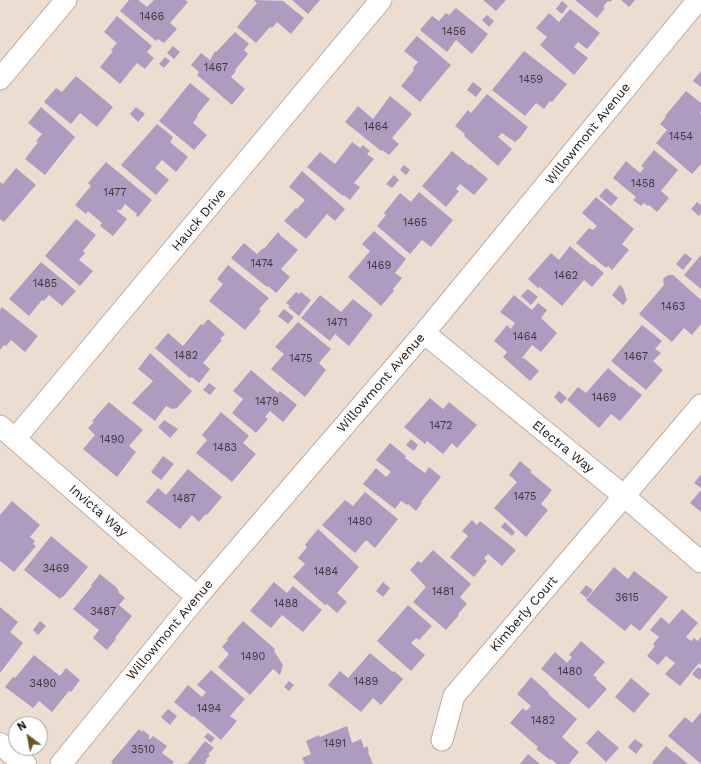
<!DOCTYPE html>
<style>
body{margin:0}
#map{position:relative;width:701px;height:764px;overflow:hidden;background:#edddd1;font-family:"Work Sans",sans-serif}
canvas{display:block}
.north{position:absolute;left:8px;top:716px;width:40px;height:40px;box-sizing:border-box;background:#fff;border:1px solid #a3a19f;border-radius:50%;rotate:328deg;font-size:11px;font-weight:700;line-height:16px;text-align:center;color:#1a1410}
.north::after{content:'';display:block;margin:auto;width:14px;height:18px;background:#6d5425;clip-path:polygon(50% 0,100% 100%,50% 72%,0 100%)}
</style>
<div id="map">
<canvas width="701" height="764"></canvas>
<div class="north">N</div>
</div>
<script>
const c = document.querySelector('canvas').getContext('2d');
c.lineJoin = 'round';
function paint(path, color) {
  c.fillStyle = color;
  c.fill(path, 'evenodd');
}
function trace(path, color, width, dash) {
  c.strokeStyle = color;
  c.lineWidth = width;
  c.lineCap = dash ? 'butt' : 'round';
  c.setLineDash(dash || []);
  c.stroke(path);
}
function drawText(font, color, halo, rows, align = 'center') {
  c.font = font + ' "Work Sans",sans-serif';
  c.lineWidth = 3;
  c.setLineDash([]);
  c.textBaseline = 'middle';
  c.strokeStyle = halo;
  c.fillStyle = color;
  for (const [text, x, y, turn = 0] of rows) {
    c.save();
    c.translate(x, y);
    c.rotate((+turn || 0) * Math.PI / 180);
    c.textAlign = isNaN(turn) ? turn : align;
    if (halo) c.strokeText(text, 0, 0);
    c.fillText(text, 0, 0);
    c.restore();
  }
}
paint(new Path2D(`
 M129,0H138L147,7L154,0H185L188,2L170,23L177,29L164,43L158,39L156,41L120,11Z
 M254,0L283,1L304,18L291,34L277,22L272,28L270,27L256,43L237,27L257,3Z
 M292,0H320L308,14Z
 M483,0H506L496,11Z
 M575,0H612L610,2L608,1L603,7L605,8L597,18Z
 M621,0H635L629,7Z
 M562,1L568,6L562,14L556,9Z
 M456,8L488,34L472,54L456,40L447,52L420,30L432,16L439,21L446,13L449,15Z
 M570,9L600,33L587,49L578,42L574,47L588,58L574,75L540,45L547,37L536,28L549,13L559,22Z
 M487,15L494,21L489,27L482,20Z
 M117,16L152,46L147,52L154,58L145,69L137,63L120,84L100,67L113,51L111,50L117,43L104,32Z
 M235,32L249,44L244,50L248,54L235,70L236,71L231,77L245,89L232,105L197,75L199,72L191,65L201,53L210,60L215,51L216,52Z
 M417,36L451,65L420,102L401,86L414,70L413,68L418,62L404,51Z
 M173,46L180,52L174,59L167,53Z
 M524,51L567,84L552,102L550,101L544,109L536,103L525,116L492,90Z
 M165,57L170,61L164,68L159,64Z
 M701,71V87L693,81Z
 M76,76L113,107L97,127L80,113L71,124L44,102L56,88L62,92Z
 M473,82L482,89L476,97L467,90Z
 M190,83L210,99L197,115L198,116L193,123L207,135L194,150L159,121Z
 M686,91L701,103V111L700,113L701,114V164L692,174L656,143L667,130L660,124L666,117L665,116Z
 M487,94L528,127L520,138L515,142L502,133L498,137L512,149L498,166L464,136L465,134L455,126L468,110L471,113Z
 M390,96L412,114L392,138L399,144L389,155L382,150L381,151L345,122L358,106L373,119Z
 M41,107L75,137L45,175L25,159L38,142L36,141L42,134L28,123Z
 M136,107L145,114L138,122L130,114Z
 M157,124L173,137L170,142L188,157L176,172L162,160L155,168L169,180L156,195L121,165Z
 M352,142L360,148L363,145L370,151L367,154L374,159L354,183L360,187L350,200L344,195L343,196L307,167L320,152L335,164Z
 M654,150L678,170L661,191L669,198L657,212L649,205L648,206L644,203L641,206L633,200L636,197L613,178L626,161L640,173L644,168L641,166Z
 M452,151L469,165L470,164L488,179L474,195L460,184L456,189L459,191L446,207L422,186Z
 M106,162L152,200L138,217L136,216L137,214L125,204L120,211L118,209L117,211L127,219L113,236L100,226L102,223L88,211L86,214L75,205L91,186L88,183Z
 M404,165L410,170L406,175L400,170Z
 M16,168L36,185L4,222L0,219V182L3,184Z
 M302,171L345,209L335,221L327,214L306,239L284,221L296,208L297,209L305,200L289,187Z
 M394,175L399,180L392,188L386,184Z
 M606,188L618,198L611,206L599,196Z
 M419,192L453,220L431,247L422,240L410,254L377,226L386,215L384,213L400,193L411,202Z
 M596,197L634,229L622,244L629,250L612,270L608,266L606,268L576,243L589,228L593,230L597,226L582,213Z
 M697,202L701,205V213L699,216L691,209Z
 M76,219L96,235L83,251L85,253L79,260L93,271L80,286L45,256Z
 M374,231L406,259L395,273L402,278L393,289L394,291L381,306L348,277L370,251L362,244Z
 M278,232L280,234V235L298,250L281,269L290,277L276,293L268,286L267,287L231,258L244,243L257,254L263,248L264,249Z
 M570,246L592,265L593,264L604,273L592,287L584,280L562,306L540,287L538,288L528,279L551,253L559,260Z
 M685,253L692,259L683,270L676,264Z
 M701,255V289L684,275Z
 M41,262L76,291L62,306L49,295L44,301L42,300L29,316L9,299Z
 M228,265L269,298L259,309L261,311L245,330L209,301L223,284L217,279Z
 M668,275H673L701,300V324L692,335L684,328L672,342L639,314L664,285L663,279Z
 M620,285L623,288L627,300L623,305L612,295Z
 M528,289L538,297L531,305L521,296Z
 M296,292L299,294L301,292L311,300L299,316L288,307L290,306L286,303Z
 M320,295L341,312L353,299L373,315L349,346L335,334L330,341L301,318Z
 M514,295L532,310L538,303L547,310L541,318L557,333L541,352L532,345L522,358L523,359L524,358L539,371L530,381L503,357L507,352L494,341L507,325L511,329L515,323L500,312Z
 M2,307L38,336L25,352L11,340L6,346L4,345L0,350V310Z
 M284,309L294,317L288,324L278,316Z
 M208,319L225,334L220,339L222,340L203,363L210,369L199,383L192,377L190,378L155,348L168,333L183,346L201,324L203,325Z
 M298,322L331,349L319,363L326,370L305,397L271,369L284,354L275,347Z
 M642,325L662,341L655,349L661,353L653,361L663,370L646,390L611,361Z
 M150,353L192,391L177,408L172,409L166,406L155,421L132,403L153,381L138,369Z
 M608,368L630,387L631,386L642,395L620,421L611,414L599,428L567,400L578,387L586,393Z
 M251,370L278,393L280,391L297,405L283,422L270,411L265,417L268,419L256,433L232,413L243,399L233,391Z
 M209,383L216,388L210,395L203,390Z
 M559,391L567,398L561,404L554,397Z
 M430,398L443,409L449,402L477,425L457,448L452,443L443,454L427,441L425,444L404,427Z
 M109,402L143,430L129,446L136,452L117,477L83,449L95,435L88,428L94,422L92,421Z
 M221,412L249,436L243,443L256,454L232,482L196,453L207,440L202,435Z
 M164,420L178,429L170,438L158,427Z
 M411,439L418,445L414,451L406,445Z
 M390,443L406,456L405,458L425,473L429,467L441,477L421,502L422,503L416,511L408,504L407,505L401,501L395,509L363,484L376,468L386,477L391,472L376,460Z
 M163,456L174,464L161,480L151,472Z
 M520,461L532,471L530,472L552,490L541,504L548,510L526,537L494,508L517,482L509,475Z
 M188,469L222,497L207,515L206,514L199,522L192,515L180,529L146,502L158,488L166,495Z
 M701,474V488L694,483Z
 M701,490V512L690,503Z
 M365,492L398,519L375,548L366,540L355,553L322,525L345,500L353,506Z
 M12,501L40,525L30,537L35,541L33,544L36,546L14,572L0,561V515Z
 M472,520L477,525L480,521L516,550L502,566L488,554L484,558L487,561L474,577L450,557L468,536L462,531Z
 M505,522L515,532L512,536L501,527Z
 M318,529L359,567L337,593L347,602L337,613L327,604L325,605L293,577L305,564L298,558L307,547L305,545Z
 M51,536L88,567L63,597L62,596L60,599L24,570Z
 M433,550L471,584L460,597L467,604L458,614L459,615L446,630L413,602L426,587L410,570L418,561L421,563Z
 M614,567L628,579L634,571L668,597L640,631L631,624L625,631L586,600Z
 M100,574L116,587L119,591L118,592L125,598L119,605L132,616L115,638L116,639L107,650L93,638L99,630L73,609L92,586L91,585Z
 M274,582L287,593L293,586L322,610L303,632L282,615L271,628L250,611Z
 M383,582L390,588L383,597L376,591Z
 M586,585L593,590L587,598L580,593Z
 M408,605L432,626L419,640L416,638L411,643L425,655L411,671L377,641Z
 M0,607L18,622L10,632L23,643L0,673Z
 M682,609L698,623L686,637L691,641L694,638L698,641L701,637V665L699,663L680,686L665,674L675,663L666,656L658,665L647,656L655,646L653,644L659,637L650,630L661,617L669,624Z
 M40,621L46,626L38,635L33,630Z
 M243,621L275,649L274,651L283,665L280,675L273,669L250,695L218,667L229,654L222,647L228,640L227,639Z
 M581,641L605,662L593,675L597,678L596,679L607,689L589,709L541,669L555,652L567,663L572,657L569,655Z
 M370,653L393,672L394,671L403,679L381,705L373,698L361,712L328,685L340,671L348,678Z
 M34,655L60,676L66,668L80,680L71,692L69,691L52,712L39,701L33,708L5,687L13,677L15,678Z
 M698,667L701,669V678L699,680L692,674Z
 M211,670L245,699L230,716L237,721L221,740L193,716L192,717L174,702L188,685L202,697L206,692L197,685Z
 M531,677L549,693L548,694L577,719L562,737L579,752L569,764H557L551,759L550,760L536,749L538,747L510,723L523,708L526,711L531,706L517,694Z
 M631,678L650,694L634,713L615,697Z
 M289,681L294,685L289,691L284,687Z
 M168,709L177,716L170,725L161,717Z
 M701,712V764L668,736L685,717L692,723Z
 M347,726L352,743L361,739L364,748L367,746L369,751L368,752L373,764H305L302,758L311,754L306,741L319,735L320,737Z
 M139,729L142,732L143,730L150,736L148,738L150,739L153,736L167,746L162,753L174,762L172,764H113L111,762Z
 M598,730L619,748L606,762L586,743Z
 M208,733L215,738L211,743L204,737Z
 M635,739L643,745L636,754L628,747Z
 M205,741L214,748L208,754L210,755L206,760L207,761L204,764H187Z
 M666,746L674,753V752L688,764H653L652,763Z
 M528,754L540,764H520Z`), '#ad9bc0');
const minor = new Path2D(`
 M0,79L66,0
 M424,333L624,496L701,562
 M0,426L197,597
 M15,439L381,0
 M442,740L454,696L624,496L701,405
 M61,764L197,597L424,333L698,0`);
const tertiary = new Path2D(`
 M0,744L25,764`);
trace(minor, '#bcaca1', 23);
trace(tertiary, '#bcaca1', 24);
trace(minor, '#fff', 21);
trace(tertiary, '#fff', 22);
drawText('11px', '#3f363c', null, [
 ["1466",152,17],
 ["1456",454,32],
 ["1467",216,68],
 ["1459",531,80],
 ["1464",376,127],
 ["1454",681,137],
 ["1458",643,184],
 ["1477",115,193],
 ["1465",415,223],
 ["1474",262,264],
 ["1469",379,266],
 ["1462",566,276],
 ["1485",45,284],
 ["1463",673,307],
 ["1471",337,323],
 ["1464",525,337],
 ["1482",186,356],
 ["1467",636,357],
 ["1475",301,359],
 ["1469",604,398],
 ["1479",267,402],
 ["1472",441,426],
 ["1490",112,440],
 ["1483",225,448],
 ["1475",525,497],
 ["1487",184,499],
 ["1480",360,522],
 ["3469",56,569],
 ["1484",326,572],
 ["1481",443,592],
 ["3615",627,598],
 ["1488",286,604],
 ["3487",103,612],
 ["1490",253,657],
 ["1480",570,672],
 ["1489",366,682],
 ["3490",43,684],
 ["1494",209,709],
 ["1482",543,721],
 ["1491",335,744],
 ["3510",143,750]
]);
drawText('13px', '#1a1410', '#fff', [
 ["Willowmont Avenue",588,134,-51],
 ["Hauck Drive",199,220,-50],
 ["Willowmont Avenue",381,383,-49],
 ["Electra Way",563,447,39],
 ["Invicta Way",98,511,41],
 ["Kimberly Court",524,614,-49],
 ["Willowmont Avenue",170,630,-50]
]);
</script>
